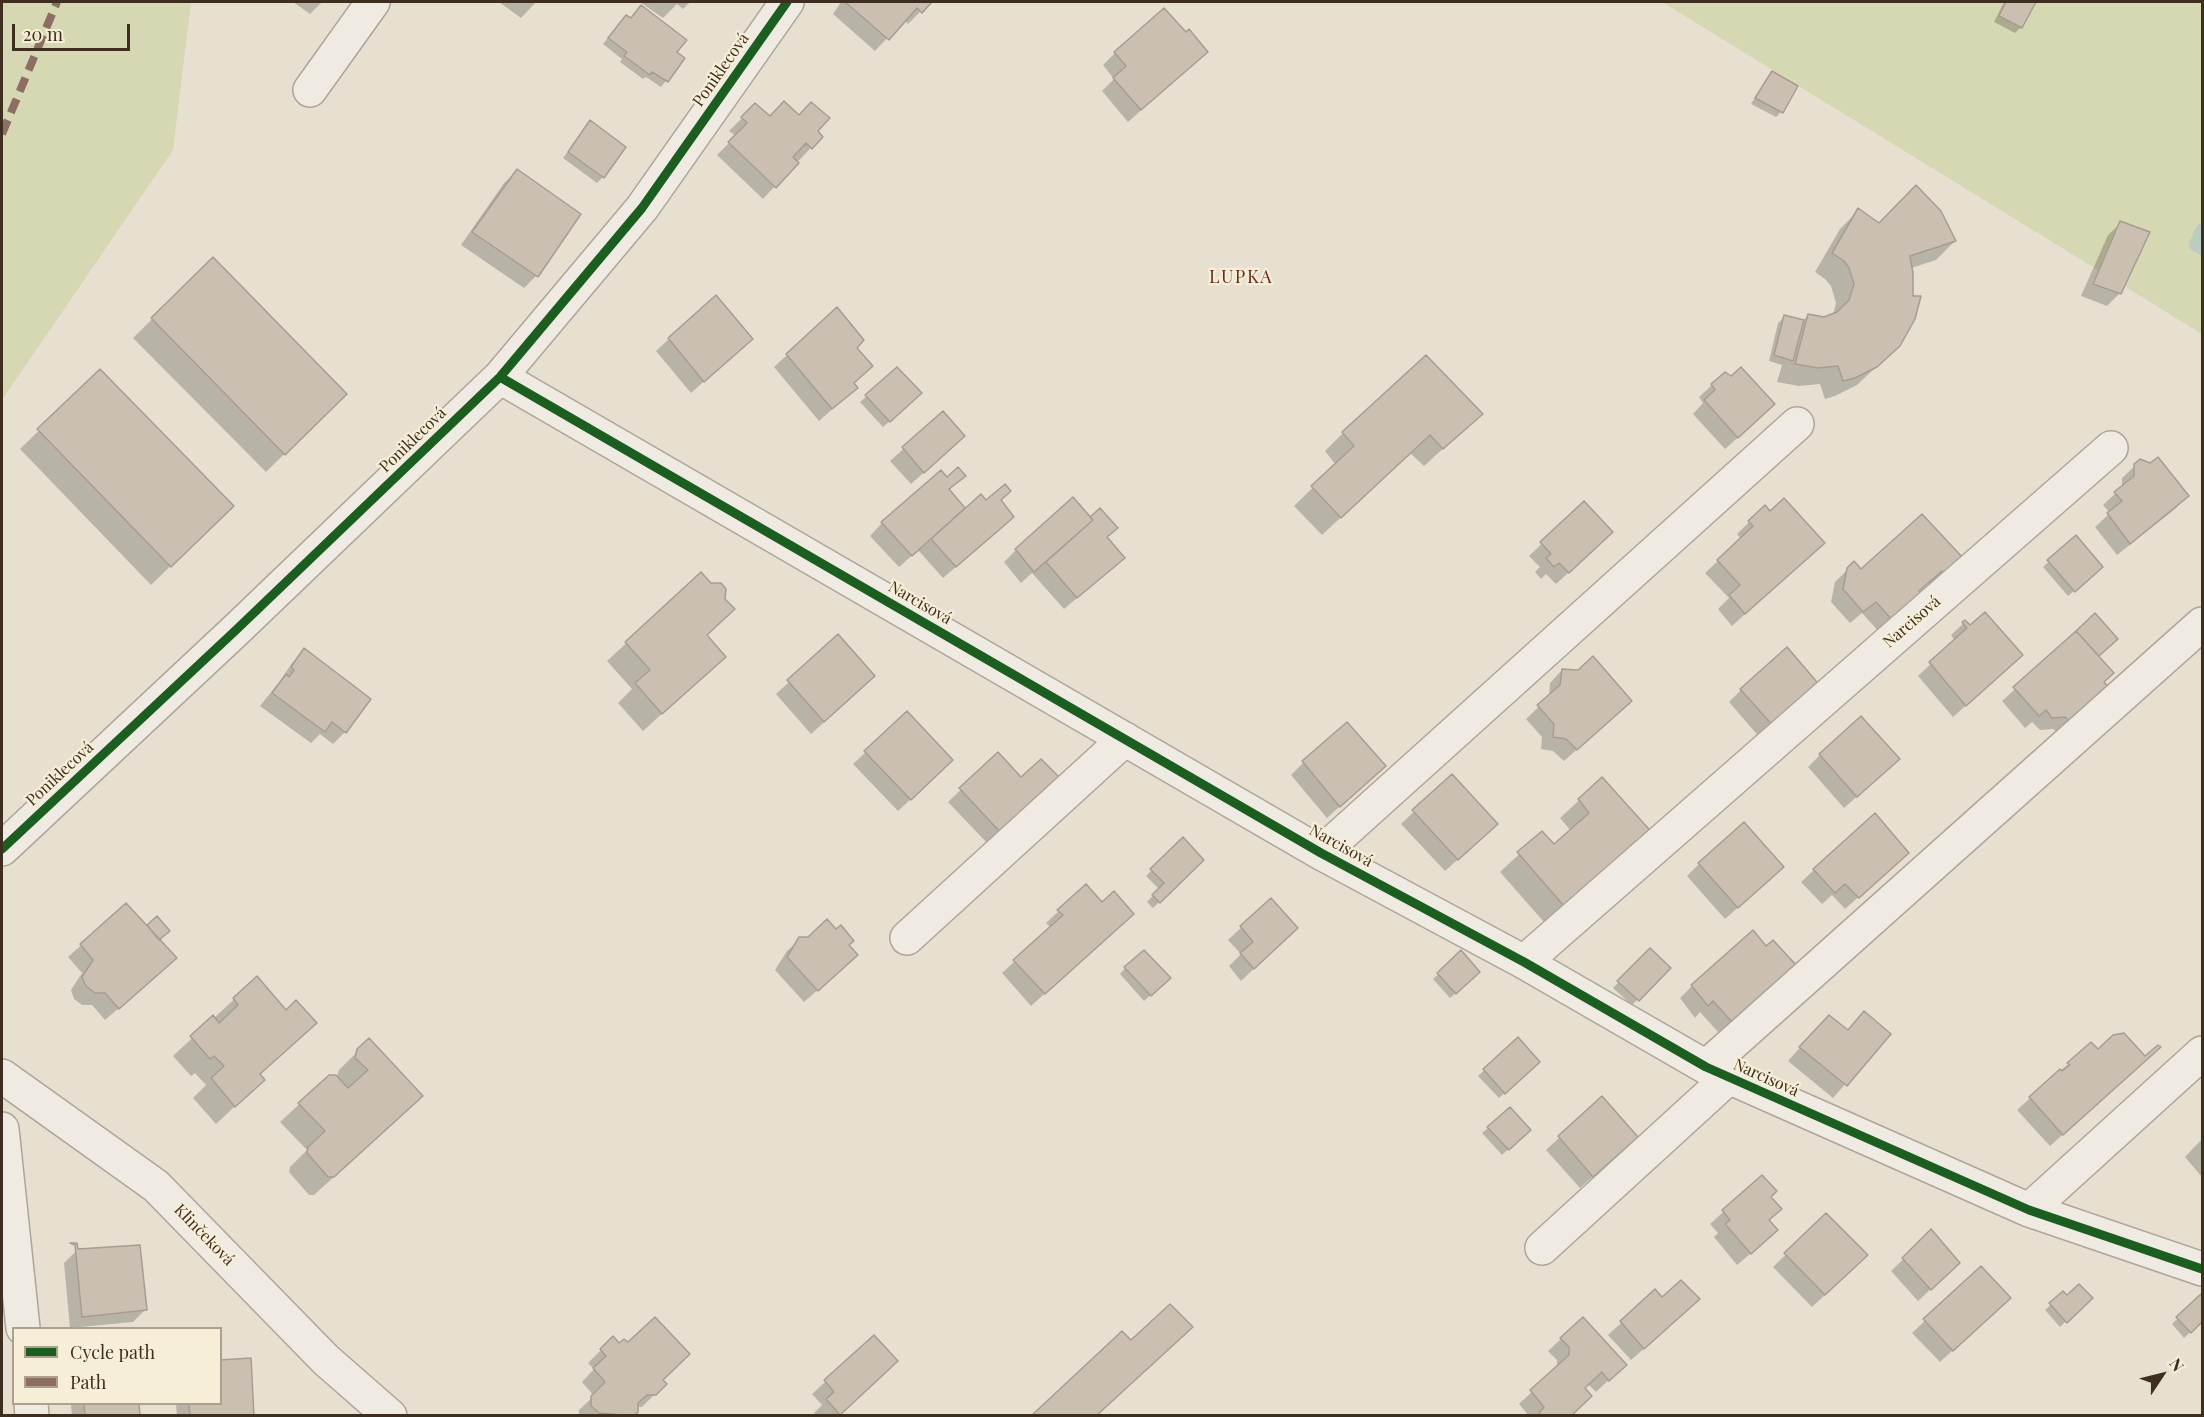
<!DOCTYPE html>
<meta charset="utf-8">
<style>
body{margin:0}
#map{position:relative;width:2204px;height:1417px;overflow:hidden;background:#e7e0d1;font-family:"Playfair Display",serif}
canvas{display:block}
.frame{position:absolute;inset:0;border:3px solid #3d2e20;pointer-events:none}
.legend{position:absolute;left:12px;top:1327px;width:210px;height:78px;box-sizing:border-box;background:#f7eed8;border:2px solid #ada18e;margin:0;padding:8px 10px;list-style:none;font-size:18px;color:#3d2e20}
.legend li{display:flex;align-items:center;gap:12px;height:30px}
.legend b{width:30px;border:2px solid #ada18e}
.north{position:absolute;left:2132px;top:1345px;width:60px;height:60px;-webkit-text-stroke:4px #f7eed8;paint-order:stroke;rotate:55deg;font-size:16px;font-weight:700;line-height:24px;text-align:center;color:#3d2e20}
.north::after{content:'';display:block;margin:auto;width:21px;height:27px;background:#3d2e20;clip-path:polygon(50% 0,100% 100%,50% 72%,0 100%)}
.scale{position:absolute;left:12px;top:24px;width:118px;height:27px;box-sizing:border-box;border:3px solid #3d2e20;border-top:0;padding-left:8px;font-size:18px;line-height:21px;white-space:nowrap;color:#3d2e20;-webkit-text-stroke:4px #f7eed8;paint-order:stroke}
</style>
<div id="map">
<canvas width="2204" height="1417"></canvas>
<div class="frame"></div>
<ul class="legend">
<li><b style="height:8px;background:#1b5e20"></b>Cycle path</li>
<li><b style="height:8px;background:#8d6e63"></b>Path</li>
</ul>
<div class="north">N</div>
<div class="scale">20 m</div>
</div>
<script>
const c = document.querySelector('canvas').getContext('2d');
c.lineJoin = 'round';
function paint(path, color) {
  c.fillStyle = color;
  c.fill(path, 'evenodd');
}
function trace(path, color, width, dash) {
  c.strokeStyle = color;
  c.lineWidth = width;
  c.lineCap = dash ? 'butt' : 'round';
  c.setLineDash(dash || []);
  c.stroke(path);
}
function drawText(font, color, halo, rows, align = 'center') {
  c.font = font + ' "Playfair Display",serif';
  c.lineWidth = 4.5;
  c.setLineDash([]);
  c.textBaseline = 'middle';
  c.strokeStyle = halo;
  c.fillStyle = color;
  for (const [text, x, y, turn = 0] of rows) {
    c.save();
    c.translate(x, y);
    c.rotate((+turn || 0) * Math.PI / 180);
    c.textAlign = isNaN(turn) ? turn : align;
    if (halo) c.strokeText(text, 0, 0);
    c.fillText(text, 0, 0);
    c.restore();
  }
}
paint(new Path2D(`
 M2,2H191L173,150L2,400Z
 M1662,2H2202V334Z`), '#d6d7b3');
paint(new Path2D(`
 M293,2H322L310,14Z
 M499,2H536L521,18Z
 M640,2H690L683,9L677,4L663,18Z
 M841,2H930L908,24L904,20L875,51L833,14Z
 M2004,2L2034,3L2021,27L2015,33L1994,22Z
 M620,22L683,59L661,87L646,77L643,79L620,62L622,59L603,44Z
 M1186,34L1206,52L1128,122L1102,91L1114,79L1103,65L1115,53Z
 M1772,73L1781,112L1776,117L1751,104L1766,79Z
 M755,105L769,118L816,131L821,137L763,199L717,155L736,136L729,131Z
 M585,128L603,177L597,183L563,158Z
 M517,171L536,276L524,288L461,245L504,183Z
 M1859,210L1878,225L1955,241L1936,260L1911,268L1879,364L1857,385L1835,396L1825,399L1820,384L1799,386L1777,382L1782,365L1769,361L1778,323L1784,317L1803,321L1808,315L1824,318L1833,315L1836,303L1831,286L1825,279L1815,272L1840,229Z
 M2121,223L2120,293L2107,306L2081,296L2108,235Z
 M213,259L345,394L266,472L133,338Z
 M669,339H751L691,393L656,351Z
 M855,348L852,384L856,388L819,421L774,367L787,355Z
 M897,369L915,399L883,427L860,402Z
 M100,371L232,506L151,585L20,449Z
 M1731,378L1761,417L1725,449L1693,414L1703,403L1699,397L1712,385Z
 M943,413L951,448L911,484L890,461Z
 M1481,414L1424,466L1410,453L1322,535L1294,506L1336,465L1325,451L1343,433Z
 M2140,461L2187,496L2175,509L2117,555L2095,527L2110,513L2103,505L2122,487V478Z
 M964,476L948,491L964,510L985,503L999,501L1000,529L943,578L918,550L899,567L870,536L882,523Z
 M1584,503L1599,545L1556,584L1546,574L1541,579L1535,572L1540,567L1529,556Z
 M1100,510L1110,570L1064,609L1032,573L1021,583L1004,562L1016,550L1090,519Z
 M1749,522L1810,555L1732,626L1718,609L1729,598L1705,573L1741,539L1737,534Z
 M2076,537L2096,573L2068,596L2043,567Z
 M1962,559L1932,587L1928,583L1918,592L1881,634L1862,613L1850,623L1831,602L1835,582L1848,569L1861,571Z
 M701,574L706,636L724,657L643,731L618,703L632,689L607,661Z
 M2095,616L2116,639L2097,656L2103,682L2059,734L2053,729L2040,730L2032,722L2025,728L2002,701Z
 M1965,622L2009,667L1953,717L1918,676L1955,641L1951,635Z
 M838,637L861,689L811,734L776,694Z
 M304,650L345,732L333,744L320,734L311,743L260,706L280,681L292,663Z
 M1562,670L1618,713L1564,761L1553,751L1541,749L1542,737L1526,719L1549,697L1550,683Z
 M1820,688L1762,740L1729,702L1741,690Z
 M866,752L939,773L898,811L853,764Z
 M998,754L1021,779L1058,778L989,845L948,802Z
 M1820,755L1886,771L1844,808L1808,767Z
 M1303,763L1384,766L1327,818L1291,775Z
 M1452,776L1484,836L1445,871L1401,824Z
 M1602,779L1654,837L1551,930L1500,872L1542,833L1554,846L1571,831L1560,818Z
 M1183,839L1202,860L1153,908L1147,902L1159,889L1146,876Z
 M1699,864L1770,879L1725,919L1687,876Z
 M1895,865L1845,909L1832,895L1822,904L1801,882L1814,870Z
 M1086,886L1119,926L1031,1006L1002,973L1051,928L1046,923Z
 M1271,900L1284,940L1241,981L1229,966L1241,954L1228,940Z
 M126,905L147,928L157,918L162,971L105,1020L92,1005H82L74,999L71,990L82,973L68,957Z
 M800,939L844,967L804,1002L775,970L787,951Z
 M1766,948L1783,978L1719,1033L1700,1012L1695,1018L1680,998L1692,986Z
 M1650,950L1669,968L1632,1005L1613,988Z
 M1461,953L1472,978L1450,998L1433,979Z
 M1125,968L1163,984L1144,1001L1120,974Z
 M257,978L286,1012L315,1023L259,1075L263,1080L216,1124L193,1098L206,1085L195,1073L191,1076L173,1056Z
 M1864,1013L1889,1034L1833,1098L1788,1061L1816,1030L1847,1031Z
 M1518,1039L1532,1068L1499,1098L1478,1076Z
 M358,1051L402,1115L314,1195H309L289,1172L290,1167L307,1150L280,1122L330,1076L337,1077L339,1070Z
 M2098,1051L2147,1059L2050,1146L2017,1110L2068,1064Z
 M1602,1098L1624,1149L1580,1188L1546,1150Z
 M1488,1128L1529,1130L1502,1155L1482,1133Z
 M2202,1139V1177L2185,1157Z
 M1762,1177L1769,1197L1768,1220L1764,1242L1737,1265L1714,1237L1718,1233L1710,1224Z
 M1826,1215L1854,1268L1812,1307L1773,1267Z
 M1931,1232L1946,1275L1918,1301L1891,1271Z
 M76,1251L145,1310L133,1322L70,1328L64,1263Z
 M1981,1268L1997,1310L1940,1362L1912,1333Z
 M1655,1292L1662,1299L1686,1312L1631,1360L1608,1335Z
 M2063,1293L2067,1297L2091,1298L2060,1327L2045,1310Z
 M2202,1295V1321L2184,1338L2172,1324Z
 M874,1337L884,1374L838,1416H817L814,1413L822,1405L812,1394Z
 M613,1338L665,1384L642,1407H636L632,1416H579V1410L594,1396L582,1382L594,1369L588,1363Z
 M1561,1339L1612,1377L1596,1392L1588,1384L1583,1389L1570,1416H1529L1519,1404L1557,1368V1360L1548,1351Z
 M71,1404H137L138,1416H72Z
 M176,1404H220L253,1416H177Z`), '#0003');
trace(new Path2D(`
 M2202,229L2195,245L2202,249`), '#bcccc2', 12);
const building = new Path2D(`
 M845,2H932L922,13L917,8L889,40Z
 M2006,2H2036L2022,28L1999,16Z
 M641,5L687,40L677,52L685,58L668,82L652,72L650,75L624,56L627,52L608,38L626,15L631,18Z
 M1164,8L1186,32L1189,29L1208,52L1141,110L1113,78L1126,66L1114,52Z
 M1772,71L1798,86L1783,113L1755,98Z
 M784,101L799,115L811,102L830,118L818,131L823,137L812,149L806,143L793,157L799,163L776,188L728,142L747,123L741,117L755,103L770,116Z
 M590,120L626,147L604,178L568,152Z
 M517,169L581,214L538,277L472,232Z
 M1916,185L1941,211L1956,241L1910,256L1913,273V296H1921L1915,319L1900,346L1877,367L1855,378L1843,381L1838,366L1818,368L1795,364L1808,314L1824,317L1837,312L1849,300L1854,284L1849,268L1844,261L1832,253L1858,208L1879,223Z
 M2120,221L2150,232L2121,294L2093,284Z
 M213,257L347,394L285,455L151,318Z
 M716,295L753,339L704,382L668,338Z
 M837,307L864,340L857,348L873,366L854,383L858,388L832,409L786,354Z
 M1784,315L1804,320L1793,361L1774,355Z
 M1426,355L1483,414L1443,449L1430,435L1341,518L1311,486L1354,446L1342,432Z
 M897,367L922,393L890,422L865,395Z
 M1741,367L1775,404L1738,438L1704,400L1715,390L1711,384L1725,372L1731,376Z
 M100,369L234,506L171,567L37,429Z
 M943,411L965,436L924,473L902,447Z
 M2158,457L2189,496L2130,544L2107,513L2122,501L2114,492L2134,476V464L2140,459L2150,463Z
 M958,467L966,476L949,489L965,508L912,556L881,522L941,470L947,477Z
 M1005,484L1011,491L1001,500L1014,517L956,567L931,539L981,494L986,500Z
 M1073,497L1093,520L1034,572L1015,549Z
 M1784,498L1825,543L1745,614L1729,595L1740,585L1717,560L1753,526L1748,521L1765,505L1770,511Z
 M1584,501L1613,532L1569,573L1559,563L1554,567L1546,558L1551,554L1540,542Z
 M1100,508L1118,528L1107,537L1125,558L1077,598L1046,562L1093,520L1090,517Z
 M1922,514L1964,559L1946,576L1942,571L1919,591L1923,596L1894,622L1876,602L1863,612L1843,589L1847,568L1854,561L1861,569Z
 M2076,535L2103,567L2075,592L2047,560Z
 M701,572L711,583H721L726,589L725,599L735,609L707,635L726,657L662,714L635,683L650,670L625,642Z
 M1985,612L2023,655L1966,706L1929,662L1967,628L1962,622L1965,620L1970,625Z
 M2095,613L2118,639L2099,656L2076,631Z
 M2076,631L2114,673L2104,682L2110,689L2072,723L2065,717L2052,718L2046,710L2039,716L2013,687Z
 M838,634L875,676L824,722L787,680Z
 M1787,647L1822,688L1776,729L1740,689Z
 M304,648L371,699L346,733L332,722L325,732L272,693L286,674L289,677L294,670L291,667Z
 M1593,656L1632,701L1577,750L1566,739L1553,737L1554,724L1537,705L1560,685L1562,669L1578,670Z
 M907,711L953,760L911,800L864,751Z
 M1861,716L1900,759L1857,797L1819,754Z
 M1347,722L1386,766L1340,807L1302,761Z
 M998,752L1021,777L1041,759L1060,778L1002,834L959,788Z
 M1452,774L1498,824L1458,860L1412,810Z
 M1602,777L1656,837L1570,913L1517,852L1542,831L1554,844L1589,813L1578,799Z
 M1875,813L1909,853L1859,898L1845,884L1835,893L1813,869Z
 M1744,822L1784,867L1738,908L1698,863Z
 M1183,837L1204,860L1160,903L1152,895L1164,883L1150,869Z
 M1086,884L1102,902L1114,891L1134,914L1045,994L1013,960L1063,915L1057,910Z
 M1271,898L1298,928L1254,969L1240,953L1253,942L1240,926Z
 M126,903L177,958L119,1009L105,993H95L86,986L82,977L93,960L80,944Z
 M157,916L170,931L159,940L147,925Z
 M827,919L836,929L841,925L854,941L849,945L858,955L818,991L787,957L799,937H808Z
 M1753,930L1766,946L1773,940L1797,966L1732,1022L1713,1001L1708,1006L1691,985Z
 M1650,948L1671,968L1639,1001L1617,981Z
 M1144,950L1171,978L1151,996L1124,967Z
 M1461,950L1480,972L1456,994L1437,973Z
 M257,976L286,1010L296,1000L317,1023L260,1074L265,1080L235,1107L211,1078L224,1066L214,1056L210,1059L190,1036L213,1015L219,1023L238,1005L233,998Z
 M1864,1011L1891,1034L1847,1086L1799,1047L1829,1015L1848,1030Z
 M2124,1033L2145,1056L2158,1045L2161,1047L2063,1135L2029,1097L2060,1069L2062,1071L2070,1065L2067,1063L2091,1042L2098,1049L2113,1035Z
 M1518,1037L1540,1062L1505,1094L1483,1069Z
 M369,1038L423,1096L334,1177H328L307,1153L308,1147L325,1131L298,1103L329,1075H336L348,1088L368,1070L355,1058L357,1049Z
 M1602,1096L1638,1137L1593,1177L1558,1136Z
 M1510,1107L1531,1130L1509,1150L1487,1127Z
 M1762,1175L1777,1191L1771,1197L1782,1209L1769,1220L1778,1230L1751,1254L1725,1224L1730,1220L1722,1210Z
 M1826,1213L1868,1255L1825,1295L1784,1253Z
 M1931,1229L1960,1263L1931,1290L1902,1258Z
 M70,1243H77L78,1249L140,1245L147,1310L82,1317L75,1245Z
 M1981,1266L2011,1298L1953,1351L1923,1319Z
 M1681,1280L1700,1299L1644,1349L1620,1321L1655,1289L1662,1297Z
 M2079,1284L2093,1298L2067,1323L2049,1303L2063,1291L2067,1295Z
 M2202,1293V1322L2191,1333L2176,1317Z
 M1170,1304L1193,1327L1096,1416H1031L1122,1331L1131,1340Z
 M655,1317L690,1354L663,1380L667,1384L656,1395H647L638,1403V1412L634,1416L599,1413L591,1406V1396L605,1382L593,1368L606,1356L600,1349L613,1336L619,1343L624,1339L628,1342Z
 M1583,1317L1627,1365L1609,1381L1602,1372L1585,1388L1592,1396L1571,1416H1541L1539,1413L1544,1407L1530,1390L1569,1355V1347L1560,1338Z
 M874,1335L898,1361L840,1415L826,1399L834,1392L824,1380Z
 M251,1358L254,1416H190L189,1404H220V1360Z
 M84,1404H139L140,1416H85Z`);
paint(building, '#cbbfb2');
trace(building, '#a89c90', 1.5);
const street = new Path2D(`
 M310,90L373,2
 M500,377L1321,853L1524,962L1706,1067L2029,1210L2202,1269
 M2,849L236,630L500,377L642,208L787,2
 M1321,853L1797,424
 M907,938L1125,739
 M1524,962L2111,448
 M1706,1067L2202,624
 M2,1076L156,1186L326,1360L390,1416
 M2,1129L23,1328
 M2029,1210L2202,1053
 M1542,1248L1728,1078
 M31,1404L32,1416`);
trace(street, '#ada599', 36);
trace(street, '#efebe3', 33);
trace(new Path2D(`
 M2,134L57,2`), '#8d6e63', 8, [15, 8]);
trace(new Path2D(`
 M500,377L1321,853L1524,962L1706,1067L2029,1210L2202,1269
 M2,849L236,630L500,377L642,208L787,2`), '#1b5e20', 9);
drawText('16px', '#3d2e20', '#f7eed8', [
 ["Poniklecová",721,70,-55],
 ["Poniklecová",413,440,-44],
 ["Narcisová",920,603,30],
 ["Narcisová",1912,622,-41],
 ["Poniklecová",60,774,-43],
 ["Narcisová",1341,846,29],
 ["Narcisová",1766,1078,24],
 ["Klinčeková",204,1235,46]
]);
c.letterSpacing = '1.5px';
drawText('18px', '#6b2e1e', '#f7eed8', [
 ["LUPKA",1241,277]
]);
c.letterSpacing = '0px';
</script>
